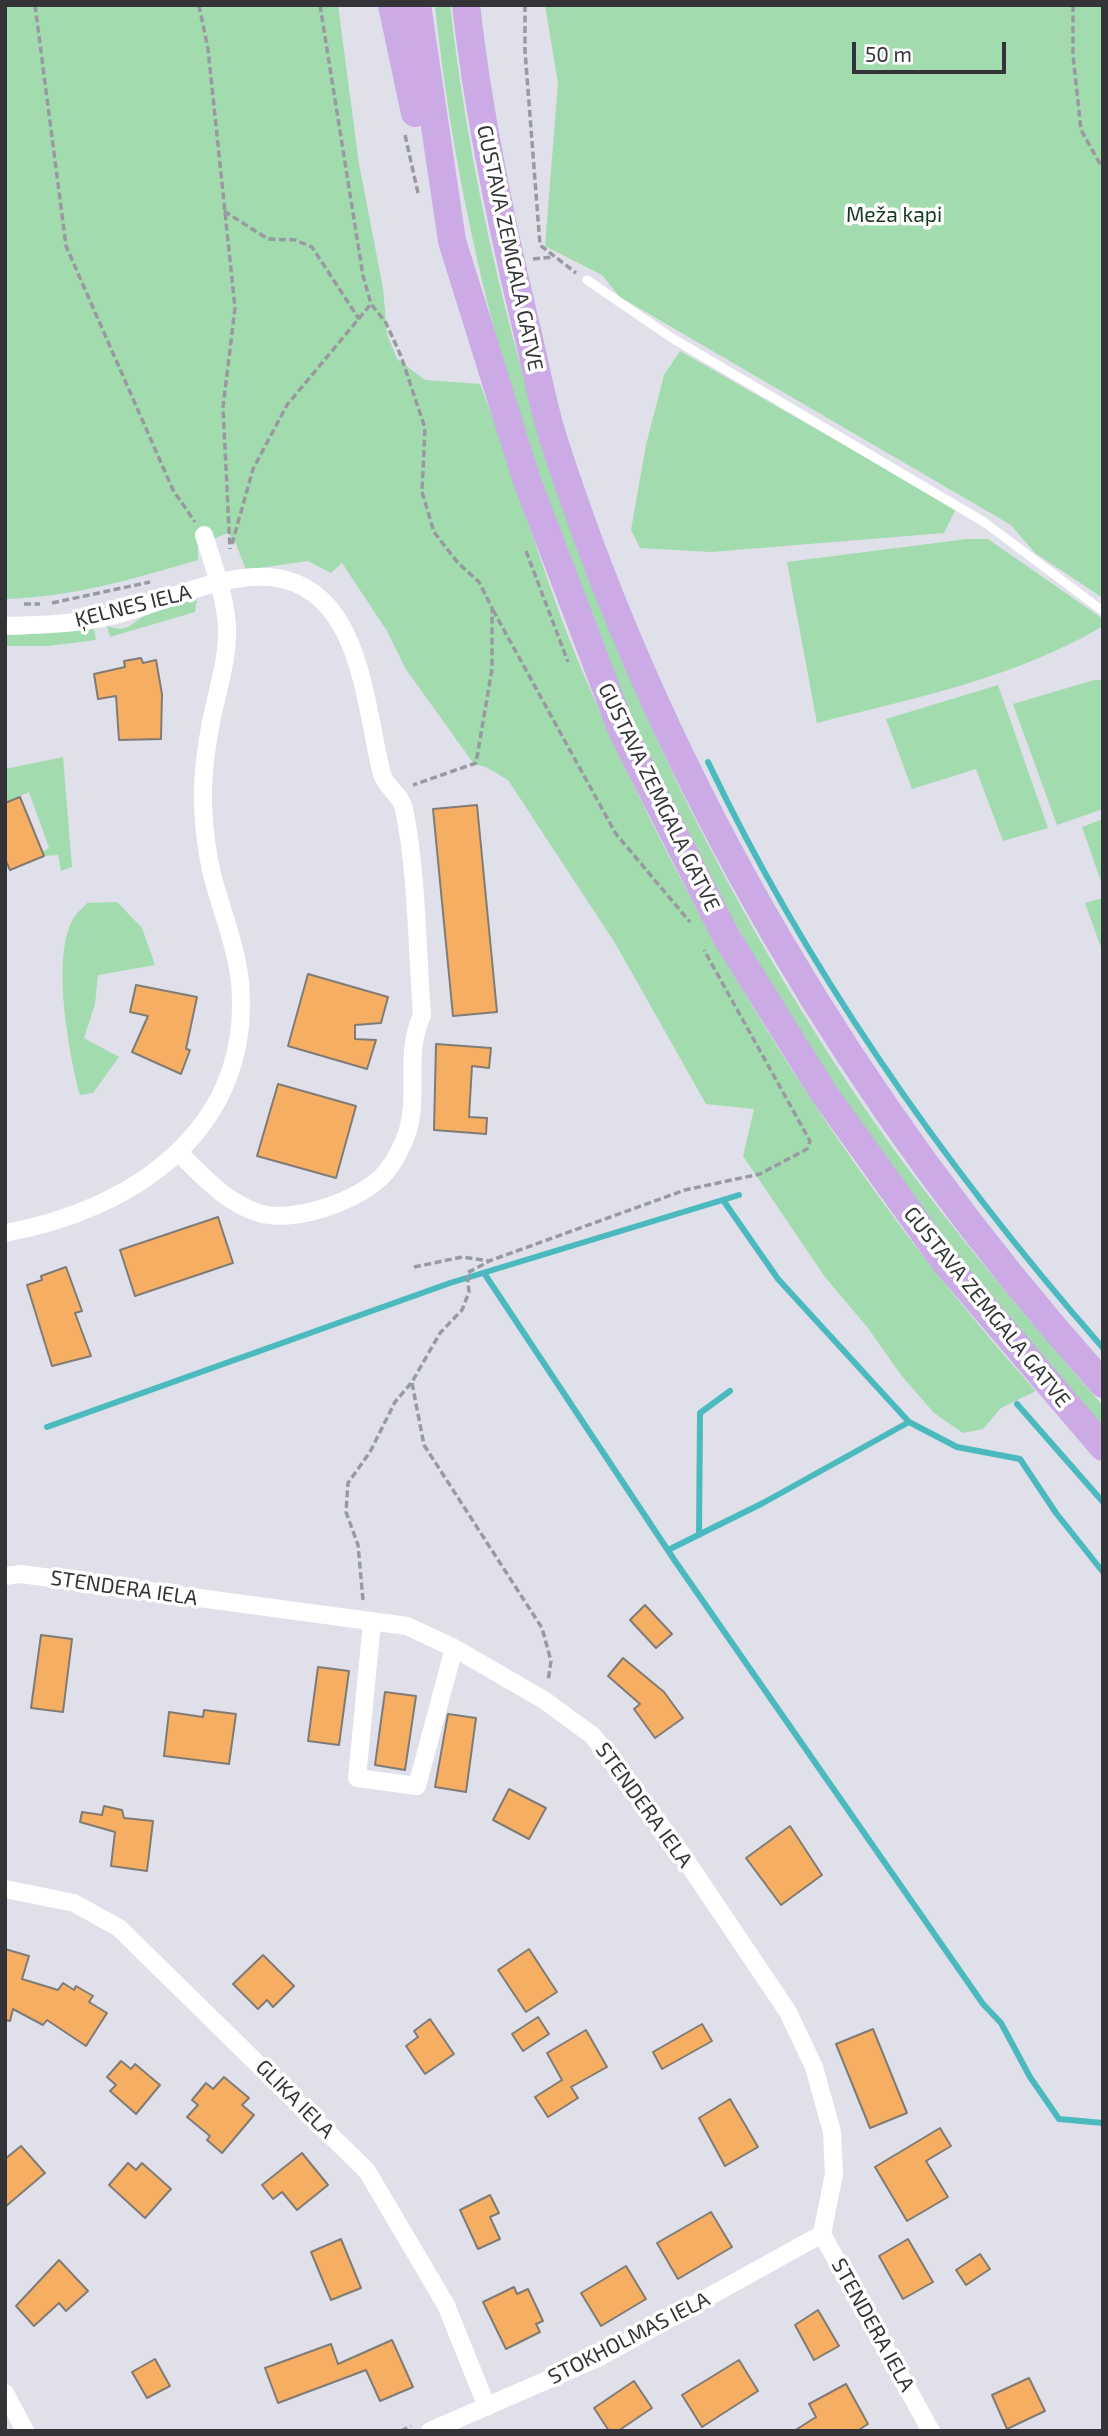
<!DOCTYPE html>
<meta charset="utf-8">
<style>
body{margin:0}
#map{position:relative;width:1108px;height:2436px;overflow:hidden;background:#dfe0e9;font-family:"Exo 2",sans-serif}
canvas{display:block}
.frame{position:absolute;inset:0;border:7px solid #343438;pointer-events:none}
.scale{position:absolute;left:852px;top:42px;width:154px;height:32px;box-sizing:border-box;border:4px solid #343438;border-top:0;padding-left:9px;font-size:21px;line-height:24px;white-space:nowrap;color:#343438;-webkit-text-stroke:5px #fff;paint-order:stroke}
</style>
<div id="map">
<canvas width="1108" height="2436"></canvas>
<div class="frame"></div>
<div class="scale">50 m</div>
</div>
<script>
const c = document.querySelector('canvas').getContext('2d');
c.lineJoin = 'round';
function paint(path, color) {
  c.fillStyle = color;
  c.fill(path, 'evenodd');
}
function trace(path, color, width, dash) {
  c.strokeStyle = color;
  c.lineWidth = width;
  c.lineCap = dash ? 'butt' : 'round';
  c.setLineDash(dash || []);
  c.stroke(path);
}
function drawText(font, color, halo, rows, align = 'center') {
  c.font = font + ' "Exo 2",sans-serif';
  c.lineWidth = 7;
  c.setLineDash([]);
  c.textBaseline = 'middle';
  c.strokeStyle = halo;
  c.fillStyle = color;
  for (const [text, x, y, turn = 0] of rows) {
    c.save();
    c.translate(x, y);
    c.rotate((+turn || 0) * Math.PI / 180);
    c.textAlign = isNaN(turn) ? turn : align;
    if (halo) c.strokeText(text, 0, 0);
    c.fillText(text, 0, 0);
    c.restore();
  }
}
paint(new Path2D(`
 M5,5H338L359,164L383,288L387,334L397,359L425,380L480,384C517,479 543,579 584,675C695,936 846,1179 1036,1391L1001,1408L983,1429L963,1433L934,1413L901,1375L868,1328L825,1277L743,1156L754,1109L706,1104L615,943L508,780L486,767L474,764L405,668L387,631L342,563L331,573L308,561L246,570L236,544L228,533L198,545V560C133,579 73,597 5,599Z
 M435,5H450C495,395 639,771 857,1097C931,1206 1017,1306 1103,1406V1429C1014,1325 924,1222 848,1108C630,780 476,399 435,5Z
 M545,5H1103V598L1035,553L1011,525L620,297L602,275L545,246L558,83Z
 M680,351L956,509L944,533L711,552L640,548L631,530L646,445L664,375Z
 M967,539H988L1103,619V626C1016,678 914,698 817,723L787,562Z
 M197,599L195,612L110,637L107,626C131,634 130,622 147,615C163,608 181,604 197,599Z
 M94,629L96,640L48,646H5V635Z
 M1094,680H1103V809L1057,825L1013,704Z
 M998,685L1048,828L1003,841L976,769L912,789L886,719Z
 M63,757L72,867L61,871L58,855L44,856L42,852L49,848L29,792L5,803V769Z
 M1103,819V887L1082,827Z
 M1103,898V953L1085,903Z
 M117,902L142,928L155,965L98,975L95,1004L84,1038L119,1057L93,1093L80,1095C69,1054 51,958 73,919C76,913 83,908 87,903Z`), '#a1dbae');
trace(new Path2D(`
 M708,762C809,974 948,1171 1103,1348
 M723,1200L778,1279L909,1422L957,1447L1020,1459L1056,1513L1103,1572
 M484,1273L675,1561L983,2004L1001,2023L1030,2077L1059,2119L1103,2123
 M1017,1404L1103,1502
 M47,1427L450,1283L739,1195
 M699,1535L700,1413L730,1391
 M668,1550L763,1503L909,1422`), '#4bbabf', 6);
const building = new Path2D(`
 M141,658L143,663L156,660L162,694L161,739L119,740L116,696L98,699L94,674L125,667L124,661Z
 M20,797L44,856L10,870L5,859V803Z
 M477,805L497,1012L453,1016L433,809Z
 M308,974L388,997L381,1023L355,1025V1039L376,1040L367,1069L288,1046Z
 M136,985L197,997L186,1049L190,1050L181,1074L132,1052L148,1016L130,1012Z
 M436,1044L491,1048L489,1068L472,1066L469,1117L487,1118L486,1134L434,1130Z
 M278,1084L356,1106L336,1178L257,1156Z
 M218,1217L233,1263L135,1296L120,1250Z
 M66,1267L82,1311L75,1313L91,1356L52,1366L27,1285L42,1280L41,1276Z
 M645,1605L672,1634L656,1648L630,1620Z
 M41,1635L72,1639L63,1712L31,1708Z
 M623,1658L664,1692L683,1718L655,1738L634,1709L640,1704L608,1676Z
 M318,1667L349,1671L339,1745L308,1741Z
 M385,1692L416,1696L405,1770L375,1765Z
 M204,1710L236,1714L229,1764L164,1756L169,1712L203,1717Z
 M448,1714L476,1718L466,1792L435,1787Z
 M509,1789L546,1808L529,1839L493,1820Z
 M104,1806L122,1810L124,1818L153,1821L147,1871L111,1866L115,1832L80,1822L82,1812L102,1815Z
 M790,1826L822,1875L781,1905L746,1858Z
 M5,1949L29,1956L22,1979L58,1990L63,1983L74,1990L76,1986L93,1996L89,2002L107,2013L86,2046L47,2020L43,2025L13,2009L10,2021L5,2020Z
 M529,1949L557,1992L526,2012L498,1970Z
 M263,1955L294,1986L273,2007L267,2000L258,2009L233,1984Z
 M538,2017L549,2034L523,2051L512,2034Z
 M430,2019L454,2054L425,2074L406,2046L418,2037L414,2031Z
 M702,2024L712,2041L662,2069L653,2052Z
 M873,2029L907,2113L870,2128L836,2044Z
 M586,2030L607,2067L571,2087L578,2098L548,2117L535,2097L562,2080L547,2053Z
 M121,2061L131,2069L135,2064L160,2085L136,2114L110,2091L116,2085L107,2077Z
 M224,2077L249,2098L242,2105L254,2115L222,2153L207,2140L210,2136L187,2117L198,2105L192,2100L206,2083L213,2089Z
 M730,2099L758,2147L725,2166L699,2118Z
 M940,2128L951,2146L926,2161L948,2197L907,2221L875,2167Z
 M21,2146L45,2173L5,2207V2159Z
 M302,2153L328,2185L297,2210L282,2192L273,2199L262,2185Z
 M128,2163L136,2170L142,2163L171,2189L145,2218L109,2185Z
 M490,2195L499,2213L490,2217L500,2239L478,2249L460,2210Z
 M711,2212L732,2247L678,2279L657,2243Z
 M341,2239L361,2288L331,2300L311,2252Z
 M908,2239L933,2282L903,2299L879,2256Z
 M980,2254L990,2269L966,2285L956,2270Z
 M59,2260L88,2291L66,2311L59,2303L34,2326L16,2306Z
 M626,2266L646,2299L601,2326L581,2293Z
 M514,2287L517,2294L528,2289L543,2321L536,2324L540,2332L506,2349L483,2302Z
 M818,2310L839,2346L814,2360L795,2325Z
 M392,2340L413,2387L380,2401L366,2370L278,2403L265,2368L331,2344L338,2364Z
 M155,2359L170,2386L147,2398L132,2372Z
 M739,2360L758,2391L702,2427L682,2395Z
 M1029,2378L1045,2411L1007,2429L992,2395Z
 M634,2381L652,2408L618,2431H609L594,2408Z
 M846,2384L868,2424L857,2431H794L816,2417L809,2404Z`);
paint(building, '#f5ae62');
trace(building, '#817b76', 2);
trace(new Path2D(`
 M35,5L66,246L173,490L195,522
 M199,5L208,49L235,308L223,407L230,549
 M320,5L363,276L371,304L386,323L401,356L425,428L422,492L434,532L458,563L479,582L492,608V669L476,763L413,785
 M525,5V51L540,245L576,273
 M1073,5V55L1081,130L1103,169
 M405,135L418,193
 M224,211L268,239L295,240L312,247L359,319
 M533,259L552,257
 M232,544L253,469L287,405L371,304
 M526,551L568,662
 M52,603L150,582
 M24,604H40
 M493,610L616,834L690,922
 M414,1267L462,1257L489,1261L685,1190L760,1174L807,1149L810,1141L704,950
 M412,1383L424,1445L542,1628L551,1661L548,1681
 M363,1600L358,1545L346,1512L348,1483L370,1452L395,1402L412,1382L440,1333L462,1310L469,1292L467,1273L488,1262
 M401,2431L411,2426`), '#999aa1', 3.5, [7, 3.5]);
trace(new Path2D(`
 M587,280L672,338L984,522L1103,611`), '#fff', 9);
trace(new Path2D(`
 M5,626C41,625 76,624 111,616C160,604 220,573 270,577C362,586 364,705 382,774C385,787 401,794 404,809C417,871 417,950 422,1015C404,1055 419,1091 408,1130C403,1145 396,1160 386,1172C363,1200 294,1224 259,1213C226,1203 203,1176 179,1153
 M5,1233C135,1209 253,1129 240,982C236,945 221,910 212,874C207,853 204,829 203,806C202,780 206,748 211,722C217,691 228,660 227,628C226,598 213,564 204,535
 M5,1576L21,1574L407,1626L454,1648L544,1700L593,1736L681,1853L788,2012L814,2067L832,2132L834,2174L822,2234L931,2431
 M372,1622L357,1778L417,1786L454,1648
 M5,1889L74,1903L119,1928L367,2171L446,2305L487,2407
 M5,2393L25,2431
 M430,2431L600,2357L822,2234`), '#fff', 18);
trace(new Path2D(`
 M392,5L415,113
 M417,5L452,241L527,481L623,733L727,938L823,1092L945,1262L1103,1447
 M466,5C478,111 499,214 524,318C534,358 541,399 553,438C666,789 858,1110 1103,1384`), '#cbaae6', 28);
drawText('21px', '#153920', '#fff', [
 ["Meža kapi",894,215]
]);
drawText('21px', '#343438', '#fff', [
 ["GUSTAVA ZEMGALA GATVE",510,248,78],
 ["ĶELNES IELA",133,606,-14],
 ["GUSTAVA ZEMGALA GATVE",659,797,64],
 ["GUSTAVA ZEMGALA GATVE",987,1307,51],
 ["STENDERA IELA",124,1588,8],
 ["STENDERA IELA",644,1805,54],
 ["GLIKA IELA",295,2099,45],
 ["STENDERA IELA",873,2325,61],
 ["STOKHOLMAS IELA",629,2338,-27]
]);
</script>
